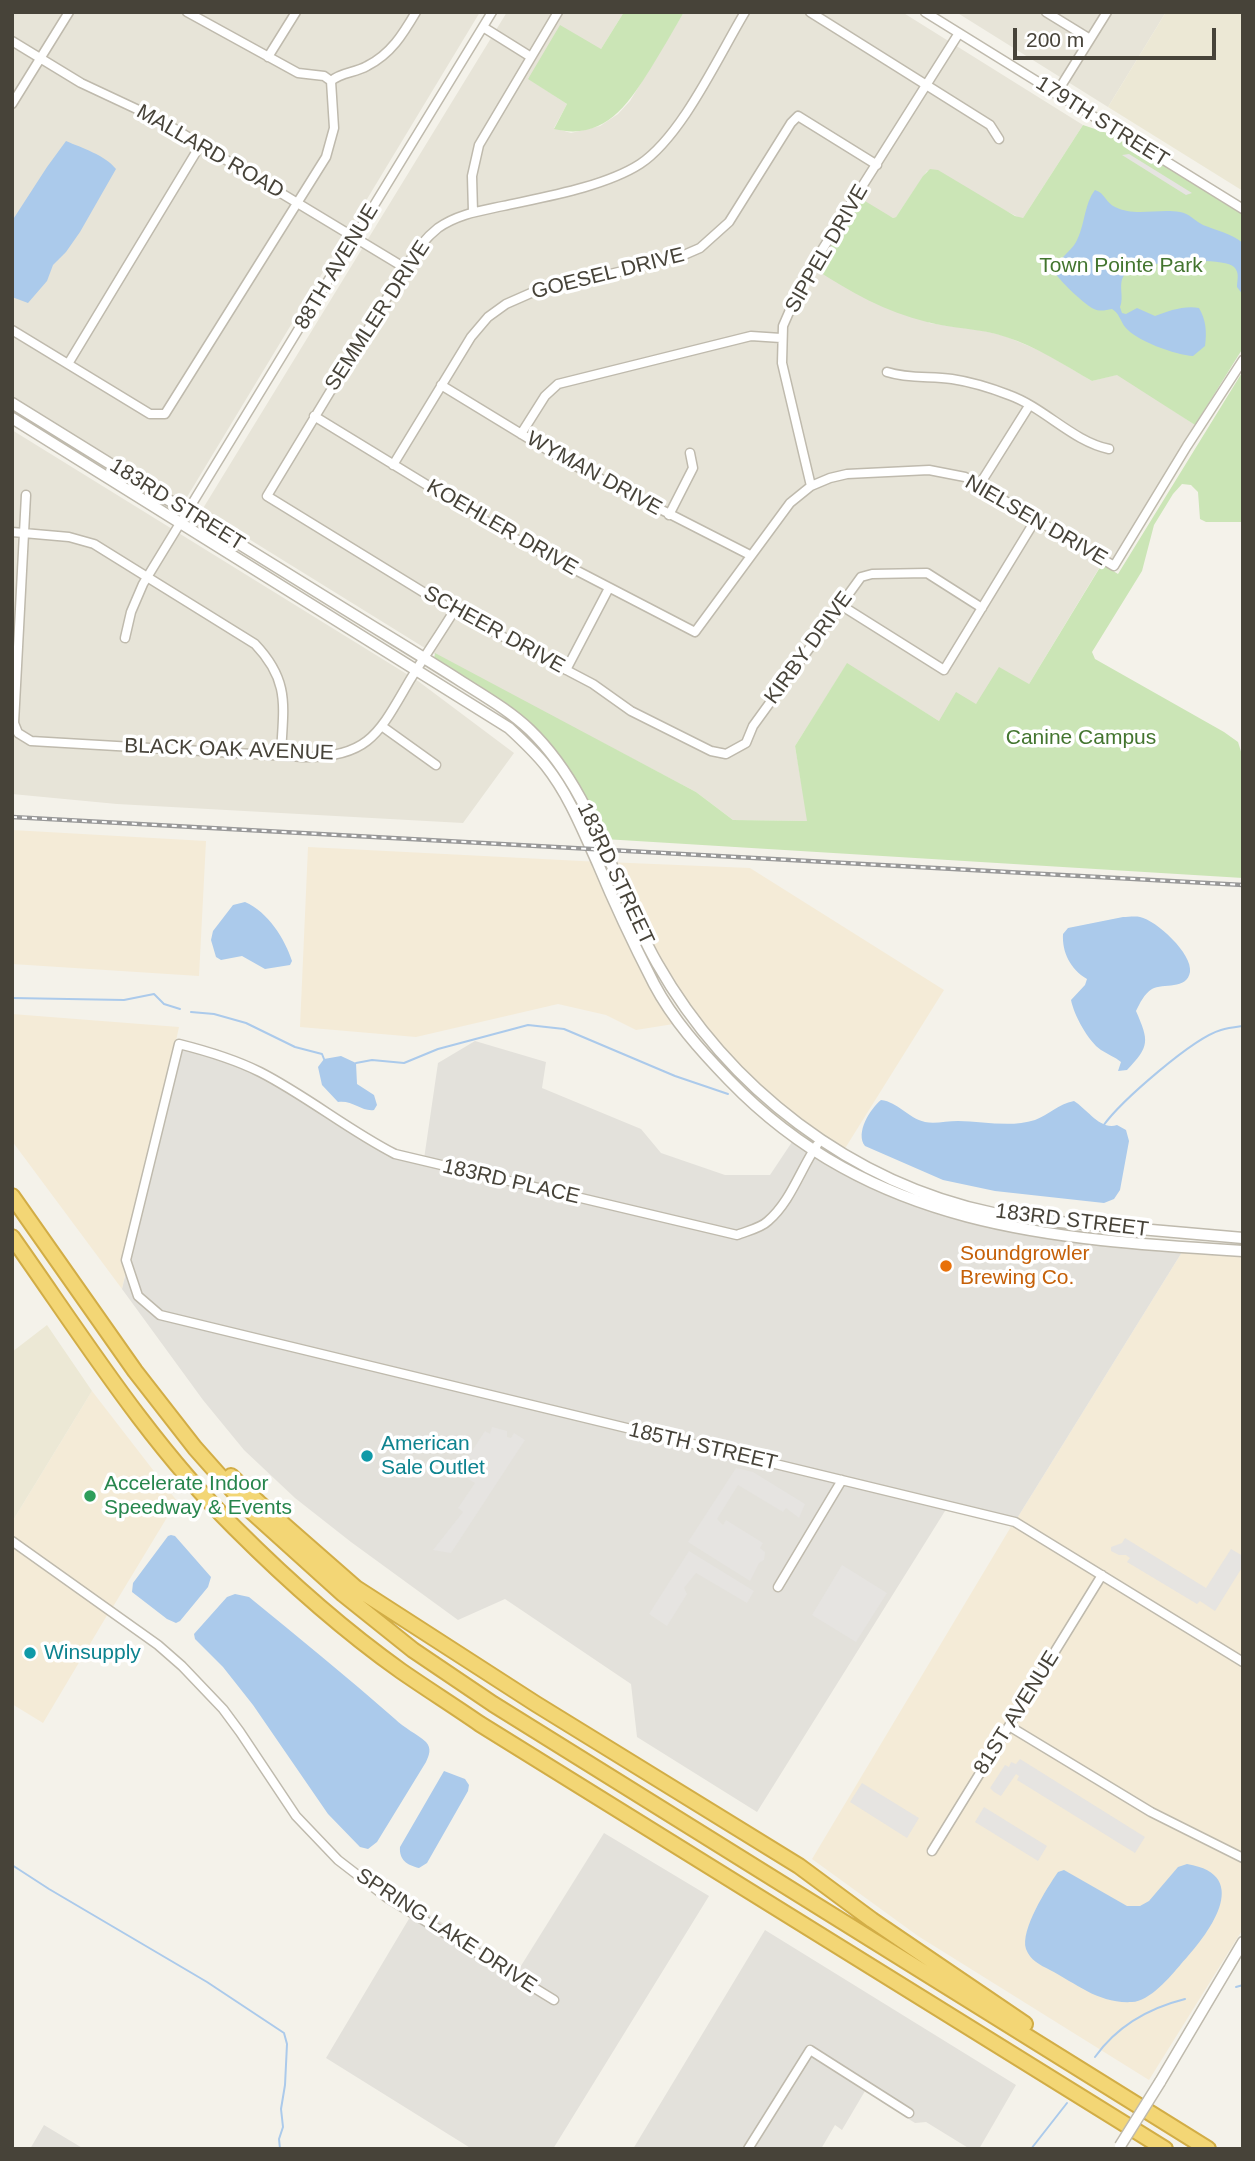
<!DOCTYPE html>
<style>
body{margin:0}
#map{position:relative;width:1255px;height:2161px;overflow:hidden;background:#f4f2ea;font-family:Helvetica,sans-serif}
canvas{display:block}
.frame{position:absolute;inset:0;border:14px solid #474339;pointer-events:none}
.scale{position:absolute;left:1013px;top:28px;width:203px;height:32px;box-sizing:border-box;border:4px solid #474339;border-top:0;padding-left:9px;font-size:21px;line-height:24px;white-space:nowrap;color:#474339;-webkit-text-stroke:5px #fff;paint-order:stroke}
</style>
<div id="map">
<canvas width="1255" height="2161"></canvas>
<div class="frame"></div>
<div class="scale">200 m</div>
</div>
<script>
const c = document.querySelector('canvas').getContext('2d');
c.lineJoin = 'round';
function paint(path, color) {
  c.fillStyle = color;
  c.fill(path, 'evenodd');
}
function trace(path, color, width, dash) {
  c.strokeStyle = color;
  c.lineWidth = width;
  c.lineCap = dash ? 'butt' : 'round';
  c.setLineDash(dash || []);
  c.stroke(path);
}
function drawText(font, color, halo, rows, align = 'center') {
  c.font = font + ' Helvetica,sans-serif';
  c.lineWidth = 7;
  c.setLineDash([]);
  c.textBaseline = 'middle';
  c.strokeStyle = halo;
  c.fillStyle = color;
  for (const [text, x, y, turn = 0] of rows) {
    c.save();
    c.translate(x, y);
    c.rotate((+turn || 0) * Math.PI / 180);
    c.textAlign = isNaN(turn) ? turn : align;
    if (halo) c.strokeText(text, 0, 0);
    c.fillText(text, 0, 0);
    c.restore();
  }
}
paint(new Path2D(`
 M12,12H480L184,502L12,397Z
 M507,12H624L601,49L528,78L567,104L554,128L571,133L600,126L618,114L630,101L684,12H902L1083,125L1023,218H1020L927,171L896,217L893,218L886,215L859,198L929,323L985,331L1005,336L1043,352L1092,381L1119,374L1195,425L1109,569L1101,565L1029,684L976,704L939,721L847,664L795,746L808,821L733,820L696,792L441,658L202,510Z
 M956,12H1166L1108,107Z
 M12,430L418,681L514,753L463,823L117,804L12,794Z`), '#e7e4d8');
paint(new Path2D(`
 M12,830L206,841L199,976L12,964Z
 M308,847L601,862L643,960L686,1022L636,1030L606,1015L558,1004L416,1037L300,1027Z
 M606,862L750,868L944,990L839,1158L816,1146L771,1113L731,1073L694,1027L646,957Z
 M12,1014L179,1027L122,1289L12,1141Z
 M1187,1244L1243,1248V1660L1016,1520Z
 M92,1391L177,1501L111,1610L12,1538V1522Z
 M1012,1525L1023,1529L1243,1665V1929L1149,2080L918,1936L812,1859Z
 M12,1545L109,1612L43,1723L12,1704Z`), '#f4ebd7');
paint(new Path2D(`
 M475,1041L546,1062L542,1088L641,1129L661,1153L725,1175H770L796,1136L817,1152L914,1199L1035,1230L1187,1244L1016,1520L950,1503L757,1812L637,1737L631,1684L505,1599L458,1620L351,1542L295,1498L244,1450L203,1400L122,1289L182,1042L217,1049L264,1071L394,1152L424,1159L438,1063Z
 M604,1833L709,1896L553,2149H472L326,2058L416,1907L519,1969Z
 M765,1930L1016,2085L979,2149H970L926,2122L915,2123L865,2091L842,2130L835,2125L821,2149H633Z
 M44,2125L84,2149H30Z`), '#e3e1db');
paint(new Path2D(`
 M1166,12H1243V191L1108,107Z
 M47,1325L92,1391L12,1522V1352Z`), '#ece8d5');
paint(new Path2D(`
 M624,12H684C673,31 662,50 651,68C627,106 604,141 554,129L567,104L528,79L560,25L601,49Z
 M1083,125L1119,137L1243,214V348L1195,425L1117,375L1092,381C1064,365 1037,347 1006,337C980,328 953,329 927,322C886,312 850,292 815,269L860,198L893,218L896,217L923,176L930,169L938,170L1015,216L1023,218Z
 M1243,371V522H1206L1200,519L1198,492L1191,485L1182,484L1173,494L1154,525L1142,571L1092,652L1095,659L1224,732L1238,742L1243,758V878L604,839L592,811L573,776L557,755L434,659L435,653L696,792L733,820L807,821L795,746L847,663L939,721L956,692L976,704L999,667L1029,684L1102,564L1118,574Z`), '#cbe5b6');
paint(new Path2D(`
 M1129,154L1192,193L1186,195L1122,155Z
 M492,1427L507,1431V1437L511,1438L514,1433L525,1440L451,1553L433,1550L463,1512L458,1508L475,1483L468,1479L473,1460L468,1457L485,1431L490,1434Z
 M736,1468L753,1472L805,1504L799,1518L786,1508L783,1512L738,1485L717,1519L723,1525L726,1520L763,1543L760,1548L765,1552L764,1560L759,1563L750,1581L688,1542Z
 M1125,1538L1206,1588L1231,1549L1243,1556V1566L1215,1611L1200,1601L1197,1604L1127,1562L1130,1558L1126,1555H1119L1111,1551V1547L1122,1543Z
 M689,1551L754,1591L747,1603L696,1573L684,1588L687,1594L667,1626L649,1614Z
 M842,1565L887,1593L856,1642L812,1615Z
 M1020,1759L1145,1837L1135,1853L1017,1780L1019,1776L1016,1774L1001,1796L994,1792L990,1788L1005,1765L1009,1767L1011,1762L1016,1764Z
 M862,1783L919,1818L907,1838L850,1802Z
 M984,1807L1047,1846L1038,1861L975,1822Z`), '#e6e4e1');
paint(new Path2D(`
 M66,141C82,148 105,155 116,169L80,232L66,252L53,265L47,281L28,303L12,297V221L47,167Z
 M1095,190C1105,193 1106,203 1115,207C1135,217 1159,208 1180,212C1189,213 1195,221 1203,225C1218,231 1230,233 1243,243V295L1237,287C1237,280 1240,273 1234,267C1223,256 1139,262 1127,272C1116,281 1125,296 1120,307L1122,313L1126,314L1137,308L1155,316C1168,311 1185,305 1199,308C1206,320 1207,332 1205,346L1193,356C1176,355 1136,341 1125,327C1120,320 1119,313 1112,309C1106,310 1100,312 1094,309C1084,304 1062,283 1055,273C1056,259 1070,253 1076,242C1085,226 1084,204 1095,190Z
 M245,902C268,912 285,939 292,961L290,965L265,969L242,956L221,960L216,957L211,940L213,931L233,905Z
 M1123,917C1128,917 1135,916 1140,917C1156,920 1193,954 1190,972C1187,990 1163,983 1152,989C1144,994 1140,1003 1136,1011C1149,1041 1150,1046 1127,1070L1118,1071L1121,1062C1115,1057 1107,1054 1101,1050C1088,1041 1074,1015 1071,1000L1085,985L1087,979C1070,969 1062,952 1063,934L1068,928Z
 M341,1056L356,1063L357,1084L374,1095L377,1105L374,1110C362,1112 353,1100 338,1102L322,1085L318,1067L324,1059Z
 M881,1100C898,1102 908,1118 925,1122C935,1124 947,1121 958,1121C983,1121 1010,1128 1035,1120C1049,1115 1058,1104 1074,1101C1087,1109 1101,1131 1117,1125L1126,1130L1129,1141L1120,1190L1114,1199L1104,1203L995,1191L943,1180L865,1146C855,1133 870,1109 881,1100Z
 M171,1535L175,1536L211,1577L208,1587L180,1621L176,1623L167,1619L132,1592L133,1583L168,1536Z
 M235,1594L249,1597C298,1637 347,1677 395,1719C404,1728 417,1734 426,1742C432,1749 429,1755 426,1762L377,1842L368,1849L360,1847L328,1814L253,1705L223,1667L195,1639L194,1634L227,1597Z
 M444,1771L465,1779L469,1785L468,1791L427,1863L419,1868C407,1865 399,1860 400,1847Z
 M1187,1864C1255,1875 1207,1936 1181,1964C1171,1976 1149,2002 1132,2002C1099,2004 1077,1984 1050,1970C1040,1965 1030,1960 1026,1949C1020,1930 1047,1888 1058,1872L1064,1870L1127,1906H1140L1149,1901L1178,1867Z`), '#abcaeb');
trace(new Path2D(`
 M12,998L124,1000L154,994L164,1004L180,1009
 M191,1012L214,1014L246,1023L295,1047L322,1054L324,1059
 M356,1063L372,1060L404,1063L438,1049L528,1025L564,1029L675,1076L728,1094
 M1103,1126C1121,1101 1193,1038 1221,1030C1228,1028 1236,1027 1243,1026
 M12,1865L49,1889L207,1982L284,2033L287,2044L285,2085L281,2109L283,2127L279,2139L280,2149
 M1236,1987L1243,1985
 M1095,2057C1117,2026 1149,2008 1185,1999
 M1031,2149L1067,2103`), '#abcaeb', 2);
const minor = new Path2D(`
 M187,12L298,73L324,76L331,81C341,72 355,73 367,66C391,54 403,34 416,12
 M745,12C718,57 682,136 640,164C604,187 544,197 503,206C480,211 458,214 438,228C424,239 414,253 405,268L267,496L454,611L593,684L631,711L711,751L726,754L746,743L753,726L861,577L872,574L927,573L982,608
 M810,12L990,125L999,139
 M925,12L1243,209
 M1046,12L1090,39
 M483,27L531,57
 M12,41L81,83L160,120L405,268
 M268,57L296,12
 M1056,94L1107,12
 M12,104L69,12
 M473,212L472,176L479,145L558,12
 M12,330L150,414H165L326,157L334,128L331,81
 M68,364L201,144
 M887,372C909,379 930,376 952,379C972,382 991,388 1009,395C1045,408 1072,441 1109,449
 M441,385L564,460L750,555
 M314,416L512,537L695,632L790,503L811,486L830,478L847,474L929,470L965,477L1114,566L1187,446L1243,360
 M521,434L545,396L558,384L751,336L781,338
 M393,465L471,337L488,317L506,304L531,293L677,258L700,248L729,222L791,123L798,116L877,165
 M980,484L1029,406
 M811,486L782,363L783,326L803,280L959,33
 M26,495L14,723L18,733L31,741L304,757C370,758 380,731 410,680C424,657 440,634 454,611
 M669,515L693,468L690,453
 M12,532L69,537L94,544L255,644C291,682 283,707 281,755
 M839,604L944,670L1036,519
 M125,638L131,612L143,584L492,12
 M566,670L609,588
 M383,727L436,765
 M817,1145C800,1170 791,1201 768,1221C761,1228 747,1231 737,1235L395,1154C348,1130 307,1096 260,1072C234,1059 207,1051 179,1044L126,1260L138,1296L160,1315L1015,1522L1243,1662
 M12,1541L158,1645L182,1666L223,1709L240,1732L296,1816L338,1860L386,1897L554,2000
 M778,1587L842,1480
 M1009,1726L1151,1812L1243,1858
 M932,1851L1102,1575
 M748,2149L810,2050L909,2113`);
const tertiary = new Path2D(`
 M12,403C128,475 244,546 359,618C393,639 426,659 459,680C484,696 509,710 530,730C595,793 613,886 657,963C728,1088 851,1183 993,1213C1026,1220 1061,1222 1094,1225C1144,1229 1193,1234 1243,1238
 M12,418L509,728C522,740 535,752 546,766C569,795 583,831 598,864C615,905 634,945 654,984C673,1020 701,1051 729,1080C872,1228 1050,1239 1243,1251
 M1160,2082L1243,1942`);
const motorway = new Path2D(`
 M12,1196L135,1371L195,1448L251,1511L343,1594L413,1650L493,1704L1208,2149
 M12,1237C82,1336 148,1442 235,1528C286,1579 342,1629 401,1671C427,1689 454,1706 480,1724L1165,2149
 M231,1476L259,1503L356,1588L536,1704L799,1866L872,1920L1025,2024`);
trace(minor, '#bfbaad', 11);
trace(tertiary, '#bfbaad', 13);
trace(motorway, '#d2ad46', 18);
trace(minor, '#fff', 8);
trace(tertiary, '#fff', 10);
trace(motorway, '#f3d675', 14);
const rail = new Path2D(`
 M12,817L1243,885`);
trace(rail, '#989898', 4.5);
trace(rail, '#fff', 2, [5]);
const tertiaryBridge = new Path2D(`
 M1120,2146L1160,2082`);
trace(tertiaryBridge, '#bfbaad', 13, []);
trace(tertiaryBridge, '#fff', 10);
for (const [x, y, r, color] of [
 [946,1266,7,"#e8710a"],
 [367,1456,7,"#0f9aa8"],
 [90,1496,7,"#2e9e5b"],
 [30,1653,7,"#0f9aa8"]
]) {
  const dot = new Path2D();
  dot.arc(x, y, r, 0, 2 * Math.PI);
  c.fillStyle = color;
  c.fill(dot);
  trace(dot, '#fff', 2.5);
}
drawText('21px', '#474339', '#fff', [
 ["179TH STREET",1102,122,32],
 ["MALLARD ROAD",210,152,30],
 ["SIPPEL DRIVE",827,249,-60],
 ["88TH AVENUE",337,267,-59],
 ["GOESEL DRIVE",608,274,-14],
 ["SEMMLER DRIVE",378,316,-57],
 ["WYMAN DRIVE",594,474,29],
 ["183RD STREET",177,505,32],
 ["NIELSEN DRIVE",1036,521,30],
 ["KOEHLER DRIVE",502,528,30],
 ["SCHEER DRIVE",494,630,29],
 ["KIRBY DRIVE",809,648,-54],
 ["BLACK OAK AVENUE",229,750,2],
 ["183RD STREET",615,874,65],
 ["183RD PLACE",511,1182,13],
 ["183RD STREET",1072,1221,7],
 ["185TH STREET",703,1447,13],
 ["81ST AVENUE",1017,1713,-58],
 ["SPRING LAKE DRIVE",446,1931,33]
]);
drawText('21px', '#43752f', '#fff', [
 ["Town Pointe Park",1121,266],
 ["Canine Campus",1081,738]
]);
drawText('21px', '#c56008', '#fff', [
 ["Soundgrowler",960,1254],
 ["Brewing Co.",960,1278]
], 'left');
drawText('21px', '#0d838f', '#fff', [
 ["American",381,1444],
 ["Sale Outlet",381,1468],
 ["Winsupply",44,1653]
], 'left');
drawText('21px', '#27864d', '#fff', [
 ["Accelerate Indoor",104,1484],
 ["Speedway & Events",104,1508]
], 'left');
</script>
